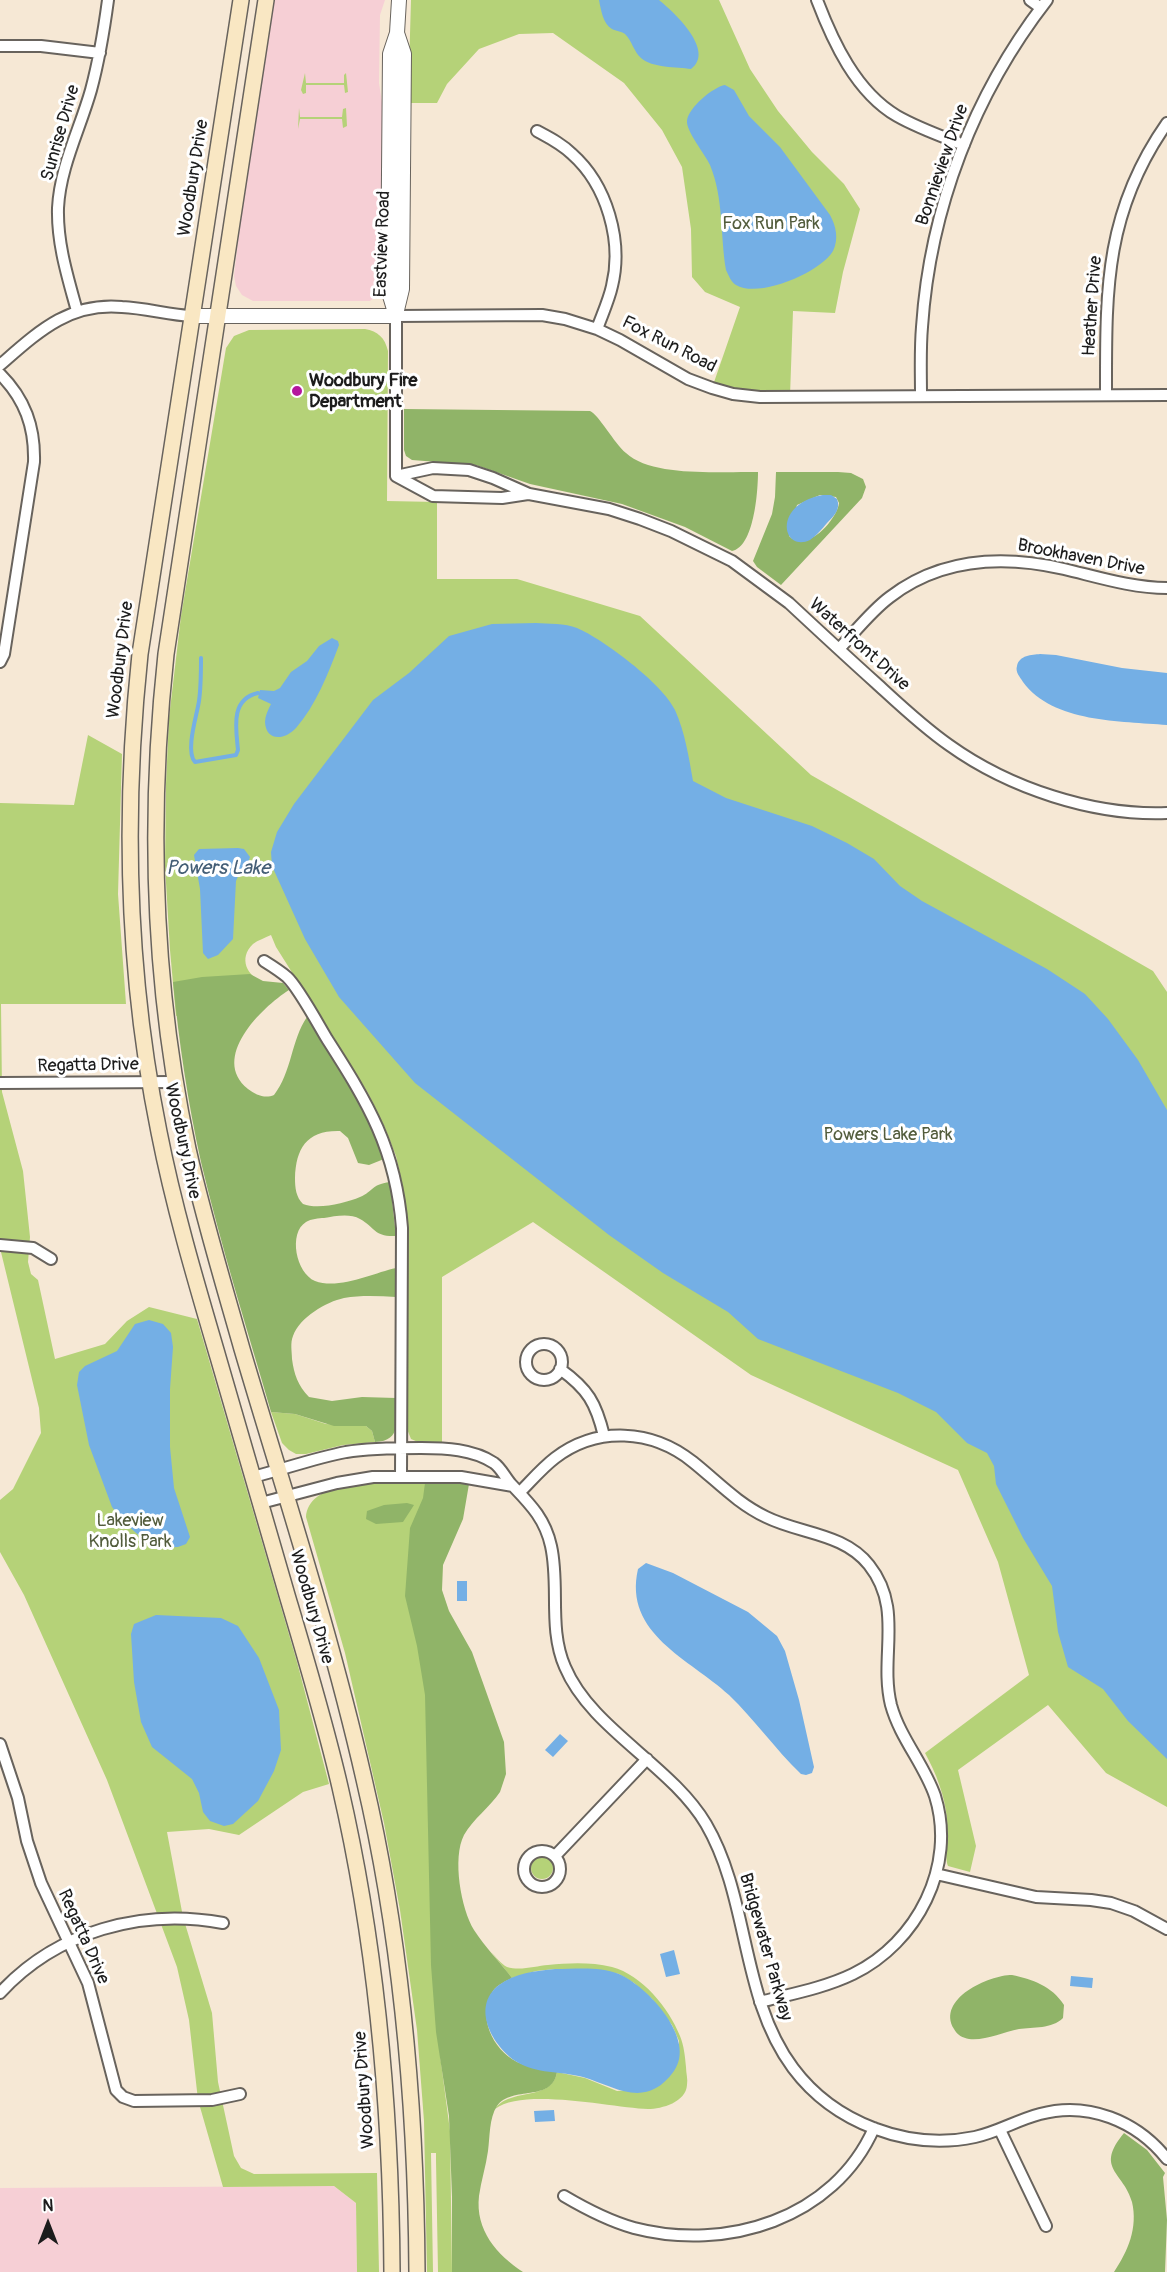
<!DOCTYPE html>
<style>
body{margin:0}
#map{position:relative;width:1167px;height:2272px;overflow:hidden;background:#f6e8d5;font-family:Pangolin,sans-serif}
canvas{display:block}
.north{position:absolute;left:18px;top:2194px;width:60px;height:60px;-webkit-text-stroke:4px #fff;paint-order:stroke;rotate:0deg;font-size:16px;font-weight:700;line-height:24px;text-align:center;color:#1c1c1c}
.north::after{content:'';display:block;margin:auto;width:21px;height:27px;background:#1c1c1c;clip-path:polygon(50% 0,100% 100%,50% 72%,0 100%)}
</style>
<div id="map">
<canvas width="1167" height="2272"></canvas>
<div class="north">N</div>
</div>
<script>
const c = document.querySelector('canvas').getContext('2d');
c.lineJoin = 'round';
function paint(path, color) {
  c.fillStyle = color;
  c.fill(path, 'evenodd');
}
function trace(path, color, width, dash) {
  c.strokeStyle = color;
  c.lineWidth = width;
  c.lineCap = dash ? 'butt' : 'round';
  c.setLineDash(dash || []);
  c.stroke(path);
}
function drawText(font, color, halo, rows, align = 'center') {
  c.font = font + ' Pangolin,sans-serif';
  c.lineWidth = 6;
  c.setLineDash([]);
  c.textBaseline = 'middle';
  c.strokeStyle = halo;
  c.fillStyle = color;
  for (const [text, x, y, turn = 0] of rows) {
    c.save();
    c.translate(x, y);
    c.rotate((+turn || 0) * Math.PI / 180);
    c.textAlign = isNaN(turn) ? turn : align;
    if (halo) c.strokeText(text, 0, 0);
    c.fillText(text, 0, 0);
    c.restore();
  }
}
paint(new Path2D(`
 M266,0H385L380,15L379,83L385,122V164L381,212L380,286L378,294L370,301H253L242,295L236,286L234,276Z
 M334,2186L356,2203L357,2272H0V2188Z`), '#f6cfd5');
paint(new Path2D(`
 M411,0H719L750,69L778,111L812,152L844,184L860,209L843,272L835,313L793,311L790,396L712,388L740,307L705,292L692,277L691,229L682,167L662,130L624,83L553,33L519,34L479,49L447,84L437,103H408Z
 M305,73L306,83H344V75L346,73L348,92L345,93L344,85H306V93L303,94L301,90Z
 M299,108L300,117H342L343,109L346,108L347,126L343,128L342,119H300L298,129Z
 M365,329C378,331 385,338 388,351L387,501L437,502V579H517L640,616L811,775L1153,971L1167,992V1807L1106,1773L1048,1705L958,1770L976,1846L970,1872L948,1866C944,1856 948,1832 947,1819C945,1796 936,1773 925,1753L1029,1675L998,1562L958,1470L751,1375L533,1222L442,1277V1442H418L411,1439L407,1429L408,1220L402,1183L396,1156L385,1128L368,1093L276,947L271,935C265,938 258,940 253,944C238,958 247,977 264,982L176,1016L170,950L165,866L166,784L169,718L181,616L226,348L234,336L249,330Z
 M88,735L122,754L118,894L126,1004H1L2,1092L23,1171L30,1237L28,1262L31,1274L38,1280L55,1359L105,1344L127,1321L149,1307L197,1319L297,1662L329,1784L303,1792L239,1835L209,1829L167,1832L183,1917L212,2013L218,2082L234,2156L241,2168L254,2174L377,2173L379,2272H357L356,2203L334,2186L223,2187L198,2100L189,2020L177,1967L107,1780L24,1595L0,1552V1500L13,1489L41,1433L39,1408L0,1248V803L74,805Z
 M271,1412L295,1414L326,1424L366,1426L372,1431L375,1442L343,1445L306,1454H296L289,1450L282,1443Z
 M388,1483H426L440,2055L450,2131L452,2272H438L436,2160V2153H431L433,2272H427L424,2121L417,2030L400,1910L384,1823L345,1653L306,1517C309,1483 362,1484 388,1483Z
 M531 1868a11 11 0 1 1 22 0a11 11 0 1 1-22 0Z
 M491,1952C496,1957 501,1964 507,1967C520,1971 536,1966 548,1965C569,1963 591,1962 612,1967C642,1975 669,2008 680,2036C684,2046 685,2056 686,2067C686,2073 688,2079 687,2085C686,2102 662,2109 648,2109C614,2108 523,2087 495,2109C510,2087 552,2102 557,2072L585,2078L617,2091L655,2088L669,2076L679,2047V2041L672,2025L652,1999L634,1983L619,1974L593,1969H555L536,1971L512,1978Z`), '#b5d278');
paint(new Path2D(`
 M404,409L590,411C599,415 614,443 626,453C653,478 722,471 758,472C758,492 754,547 732,551L685,527L622,504L530,484L476,465L412,460L406,456L404,450Z
 M776,472H838L851,473L863,479L866,487L862,498L781,585L757,567L753,561L772,514L775,497ZM820,495L836,497L839,503C837,520 806,554 789,536L797,505Z
 M250,974L263,981L283,983L289,990C261,1008 210,1058 248,1089C256,1095 265,1099 274,1095C292,1072 291,1040 307,1017L367,1116L384,1159L369,1165L358,1163L348,1138L340,1131C307,1130 296,1148 295,1178C295,1188 296,1197 303,1204C318,1210 346,1203 360,1197C374,1191 370,1185 390,1182L396,1236C374,1237 376,1228 360,1219C350,1213 335,1216 324,1218C319,1218 311,1219 306,1222C288,1233 296,1273 315,1281C339,1290 373,1273 396,1268V1297C379,1296 361,1295 344,1298C326,1302 300,1317 293,1336C290,1343 292,1352 292,1359C294,1374 298,1386 309,1397L332,1401L362,1397L396,1398C396,1418 403,1441 375,1442L372,1431L366,1426H334L295,1414L271,1412C247,1329 221,1246 201,1162C188,1103 179,1043 173,982L202,977Z
 M425,1483L469,1484L463,1519L443,1565L442,1590L449,1611L472,1652L504,1742L506,1774L500,1792C490,1807 473,1819 464,1835C452,1858 461,1909 474,1930C485,1947 500,1962 512,1978C506,1981 497,1985 493,1991C477,2016 492,2049 517,2062C530,2068 543,2070 557,2072C552,2103 512,2085 497,2106C489,2118 490,2137 488,2151C486,2166 481,2181 479,2196C475,2230 497,2255 523,2272H452V2197L449,2116L436,2032L431,1965L425,1695L417,1646L405,1596L410,1528L423,1498Z
 M407,1503L414,1505L403,1522L376,1524L366,1519L367,1511L384,1505Z
 M1012,1975C1032,1979 1052,1986 1064,2005L1063,2018C1052,2029 1033,2027 1019,2029C1003,2032 985,2041 969,2039C963,2038 957,2035 954,2029C936,1999 989,1975 1012,1975Z
 M1124,2133L1147,2150L1165,2173L1163,2177L1167,2220L1165,2272H1114C1128,2251 1138,2228 1132,2202C1124,2172 1094,2169 1124,2133Z`), '#90b468');
paint(new Path2D(`
 M599,0H659C674,12 716,51 691,69C677,67 652,68 641,58C634,52 632,41 625,34C621,31 616,31 612,29C603,24 601,10 599,0Z
 M725,85L734,90L749,116L780,147L830,215C836,226 839,239 833,251C821,272 759,299 736,285C731,282 729,276 726,270C720,235 724,199 710,165C705,154 686,131 687,121C688,108 713,87 725,85Z
 M823,495H831L837,499C841,509 834,516 827,523C822,529 816,536 810,540C782,553 772,504 823,495Z
 M536,623C548,624 565,623 577,628C603,639 663,684 675,710C685,732 689,758 693,781L726,798L812,826L847,843L874,859L900,886L922,901L1047,969L1085,994L1108,1019L1138,1060L1167,1110V1759L1128,1721L1103,1689L1068,1667L1058,1632L1052,1586L1023,1538L996,1484L994,1466L987,1453L967,1443L936,1412L898,1393L758,1339L728,1312L663,1273L609,1235L415,1083L339,997L305,939L272,866L271,852L277,832L294,804L373,700L409,673L449,636L492,624Z
 M332,638L338,641L339,645C328,674 316,705 296,728C285,740 266,742 265,722C265,716 268,710 271,704L258,698L260,690L274,691L280,688L291,672L307,661L319,646Z
 M1040,654L1056,655L1122,668L1167,673V725C1121,721 1053,723 1023,682C1020,677 1015,672 1017,666C1019,655 1032,655 1040,654Z
 M238,848L244,849L250,857L248,863L240,872L236,881L233,939L218,955L208,959L203,953L200,889L194,855L199,849Z
 M149,1320L163,1324L171,1333L173,1347L170,1389V1447L174,1488L190,1537L186,1544L178,1547L161,1548L144,1540L126,1524L112,1507L89,1445L77,1385L79,1372L85,1366L117,1351L135,1324Z
 M646,1563L673,1573L748,1612L777,1636L785,1651L799,1700L814,1767L812,1773L806,1775L801,1774C775,1749 755,1720 729,1695C690,1659 623,1634 638,1569Z
 M457,1581H467V1601H457Z
 M156,1615L221,1618L238,1626L259,1658L279,1710L281,1750L274,1771L258,1801L233,1824L224,1826L210,1821L203,1812L199,1793L192,1779L152,1747L141,1722L134,1682L131,1634L134,1624Z
 M560,1734L568,1741L553,1757L545,1750Z
 M674,1950L680,1974L666,1977L660,1954Z
 M555,1969C576,1969 599,1966 619,1974C647,1986 697,2039 674,2071C646,2110 616,2087 583,2077C561,2071 536,2074 517,2062C493,2047 470,2007 499,1985C515,1973 535,1971 555,1969Z
 M1071,1976L1093,1978L1092,1988L1070,1986Z
 M554,2110L555,2121L535,2122L534,2111Z`), '#74afe5');
trace(new Path2D(`
 M201,658C201,672 201,687 199,701C197,715 185,751 195,762L236,755L238,750C236,729 230,699 258,693`), '#74afe5', 4);
const minor = new Path2D(`
 M817,0C833,42 856,92 897,116C918,128 941,136 964,145
 M1030,0L1041,8
 M0,46H41L100,53
 M537,131C550,138 562,144 572,154C607,185 623,241 612,286C609,300 602,315 597,329
 M77,311C68,278 57,244 58,208C60,167 80,129 91,90C99,60 104,30 108,0
 M0,365C38,332 69,302 122,307C146,308 169,315 192,316
 M0,374C25,399 35,427 34,462L4,654L0,662
 M1106,395C1106,291 1104,213 1167,123
 M921,396C921,373 920,350 922,327C930,208 974,94 1047,0
 M396,476V316L542,315L565,319L597,329L620,340L688,379L712,388L733,394L760,397L1167,395
 M396,476L433,468L469,470L493,478L529,494L609,509L640,519L671,531L732,561L789,603C818,630 847,657 876,683C900,705 923,727 949,745C1009,788 1093,816 1167,813
 M396,476L433,496L502,498L528,494
 M839,649C855,632 871,611 890,597C941,558 1003,555 1064,569C1098,577 1132,588 1167,588
 M264,961C272,966 280,971 287,977C298,987 318,1024 327,1039C368,1103 396,1149 402,1228L401,1476
 M0,1083L175,1082
 M0,1245L33,1248L51,1259
 M526 1362a18 18 0 1 1 36 0a18 18 0 1 1-36 0Z
 M560,1369C588,1389 596,1403 604,1436
 M253,1477C284,1469 315,1458 346,1452C370,1448 396,1448 421,1448C445,1448 473,1449 494,1463C501,1468 505,1477 511,1484C529,1503 545,1518 551,1546C560,1586 548,1628 565,1667C591,1729 671,1765 706,1824C750,1899 740,1997 793,2068C834,2123 908,2151 975,2137C998,2132 1017,2120 1040,2114C1088,2101 1137,2121 1167,2159
 M520,1492C531,1481 542,1468 555,1458C597,1426 652,1429 693,1462C718,1482 737,1503 766,1517C800,1534 844,1533 869,1565C904,1609 879,1656 891,1705C900,1738 924,1764 935,1796C957,1866 917,1943 853,1974C824,1988 791,1994 760,2002
 M261,1503L337,1483L373,1477H461L513,1486
 M0,1744L18,1798L27,1841L41,1883L88,1983L116,2090L123,2097L134,2101L212,2100L240,2094
 M524 1869a18 18 0 1 1 36 0a18 18 0 1 1-36 0Z
 M555,1856L647,1759
 M936,1874L1036,1897L1091,1900L1111,1903L1134,1911L1167,1929
 M0,1993C57,1931 142,1908 223,1923
 M1000,2130L1046,2226
 M564,2196C586,2209 609,2221 634,2228C726,2252 834,2219 874,2128`);
const tertiary = new Path2D(`
 M396,314L402,289L404,54L397,33
 M192,316H396
 M396,316L388,289L390,54L397,33L399,0`);
const secondary = new Path2D(`
 M241,0L140,654C123,814 127,974 159,1132C174,1208 196,1282 218,1357C241,1436 264,1516 287,1595C306,1659 325,1722 340,1787C377,1947 391,2108 392,2272
 M266,0L166,654C148,820 153,986 188,1149C203,1216 223,1282 242,1349C284,1491 331,1634 364,1779C402,1941 416,2106 417,2272`);
trace(minor, '#68635d', 14);
trace(tertiary, '#68635d', 16);
trace(secondary, '#68635d', 18);
trace(minor, '#fff', 10);
trace(tertiary, '#fff', 14);
trace(secondary, '#f9e7c3', 15);
for (const [x, y, r, color] of [
 [297,391,6,"#b5179e"]
]) {
  const dot = new Path2D();
  dot.arc(x, y, r, 0, 2 * Math.PI);
  c.fillStyle = color;
  c.fill(dot);
  trace(dot, '#fff', 2);
}
drawText('18px', '#1c1c1c', '#fff', [
 ["Sunrise Drive",61,133,-74],
 ["Bonnieview Drive",943,165,-71],
 ["Woodbury Drive",194,178,-81],
 ["Eastview Road",383,244,-88],
 ["Heather Drive",1093,306,-86],
 ["Fox Run Road",669,345,27],
 ["Brookhaven Drive",1081,558,11],
 ["Waterfront Drive",859,645,42],
 ["Woodbury Drive",121,660,-83],
 ["Regatta Drive",88,1066,-1],
 ["Woodbury Drive",182,1141,78],
 ["Woodbury Drive",311,1607,74],
 ["Regatta Drive",83,1937,66],
 ["Bridgewater Parkway",765,1947,74],
 ["Woodbury Drive",365,2090,-94]
]);
drawText('18px', '#525c3c', '#fff', [
 ["Fox Run Park",771,224],
 ["Powers Lake Park",888,1135],
 ["Lakeview",130,1521],
 ["Knolls Park",130,1542]
]);
drawText('bold 18px', '#1c1c1c', '#fff', [
 ["Woodbury Fire",309,381],
 ["Department",309,402]
], 'left');
drawText('italic 20px', '#445e76', '#fff', [
 ["Powers Lake",218,869]
]);
</script>
